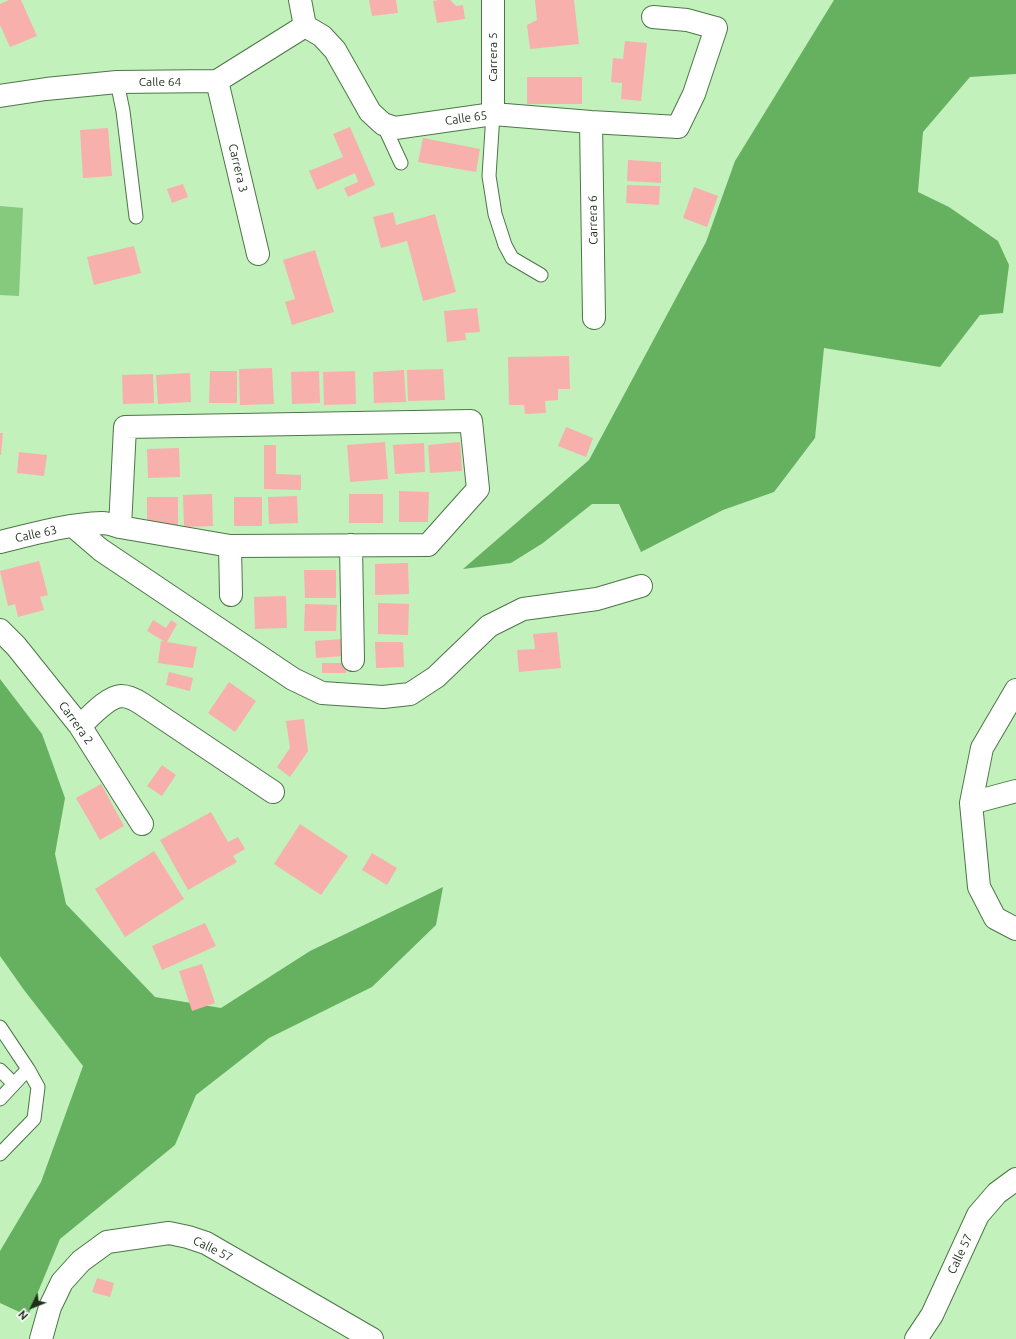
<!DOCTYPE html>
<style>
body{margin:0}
#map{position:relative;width:1016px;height:1339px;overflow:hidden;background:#c2f1bc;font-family:Ubuntu,sans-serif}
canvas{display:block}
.north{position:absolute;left:12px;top:1287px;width:40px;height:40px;-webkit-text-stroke:3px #fff;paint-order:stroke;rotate:227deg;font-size:11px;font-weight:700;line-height:16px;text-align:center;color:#1e301c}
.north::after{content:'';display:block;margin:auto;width:14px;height:18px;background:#1e301c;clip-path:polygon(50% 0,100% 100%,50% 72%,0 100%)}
</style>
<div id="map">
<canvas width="1016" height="1339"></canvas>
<div class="north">N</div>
</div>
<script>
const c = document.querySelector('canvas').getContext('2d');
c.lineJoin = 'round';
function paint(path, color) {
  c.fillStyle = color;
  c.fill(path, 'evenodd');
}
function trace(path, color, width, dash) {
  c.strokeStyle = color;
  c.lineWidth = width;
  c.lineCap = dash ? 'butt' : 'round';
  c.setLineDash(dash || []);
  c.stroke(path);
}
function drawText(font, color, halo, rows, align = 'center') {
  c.font = font + ' Ubuntu,sans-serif';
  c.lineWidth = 3;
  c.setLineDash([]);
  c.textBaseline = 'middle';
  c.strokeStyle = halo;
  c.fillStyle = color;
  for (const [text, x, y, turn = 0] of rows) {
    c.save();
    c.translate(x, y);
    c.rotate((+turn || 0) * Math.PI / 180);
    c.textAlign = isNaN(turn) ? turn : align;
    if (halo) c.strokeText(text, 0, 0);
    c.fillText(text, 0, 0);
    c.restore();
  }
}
paint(new Path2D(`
 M0,206L23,208L19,296L0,295Z`), '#85ca7d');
paint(new Path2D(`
 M834,0H1016V74L970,77L923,132L918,192L949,207L998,241L1009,265L1003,313L980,315L940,367L824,348L815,438L774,492L723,510L641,552L619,504H592L543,543L511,563L463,569L589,460L706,242L735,161Z
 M0,679L42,734L65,798L55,854L66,904L155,997L221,1008L310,951L443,887L436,925L372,987L269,1038L196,1095L175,1145L60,1239L28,1316L0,1303V1251L41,1182L83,1066L24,990L0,956Z`), '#66b15f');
paint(new Path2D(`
 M9,0H21L37,36L10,47L0,25V4Z
 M369,0H396L398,13L372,16Z
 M439,0H450L456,6L463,5L465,19L437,23L433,1Z
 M535,0H574L579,44L530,49L527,25L537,20Z
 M625,41L647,43L641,101L621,99L622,83L611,82L613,58L623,59Z
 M527,77H582V104H527Z
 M350,127L375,185L348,197L344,188L358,182L355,173L317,190L309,171L343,157L333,134Z
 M108,128L112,176L83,178L80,130Z
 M423,138L480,149L476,172L418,162Z
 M628,160L661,162V183L627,181Z
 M183,184L188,197L172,203L167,189Z
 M627,185L660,186L659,205L626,203Z
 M694,187L718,196L707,227L683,218Z
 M393,212L396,225L435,214L456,292L423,301L407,241L381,248L373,217Z
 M134,246L141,273L94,285L87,257Z
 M315,250L334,312L292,325L285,302L295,299L283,260Z
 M477,308L480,332L465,333L466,340L447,342L444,311Z
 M569,356L570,389H558V400L545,401L546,413L525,414L524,405H509L508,357Z
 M272,368L274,404L240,405L239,369Z
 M443,369L445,400L408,401L407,370Z
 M404,370L406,402L374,403L373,372Z
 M210,371H237V403H209Z
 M319,371L320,403L292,404L291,372Z
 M355,371L356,404L324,405L323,372Z
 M190,373L191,402L158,404L156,375Z
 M153,374L154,403L123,404L122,375Z
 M566,427L593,438L586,457L558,446Z
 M0,433H3L1,455H0Z
 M385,442L388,479L350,482L347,445Z
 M460,442L462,471L430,473L428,445Z
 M424,443L425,472L395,474L393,445Z
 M264,445H276V474L301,475V490L264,489Z
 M179,448L180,477L148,478L147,449Z
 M19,452L47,455L44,476L17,473Z
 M399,491L429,492L428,522H399Z
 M212,494L213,526L184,527L183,495Z
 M349,494H383V523H349Z
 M297,496L298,523L269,524L268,497Z
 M147,497H178V529H147Z
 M234,497H262V526H234Z
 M39,561L48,595L40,597L44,610L18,617L15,604L8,606L0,571Z
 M408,563L409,594L375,595V564Z
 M304,570H336V598H305Z
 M286,596L287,628L255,629L254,597Z
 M378,603L409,604L408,635L378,634Z
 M305,604L337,605L336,631H304Z
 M153,620L166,628L171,620L177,624L167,642L197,647L193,668L158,663L161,641L165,642L147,631Z
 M557,632L561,668L519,672L517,650L535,649L533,634Z
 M343,639L344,656L316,658L315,641Z
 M375,642H403L404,667L376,668Z
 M322,663H346V673H322Z
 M169,672L193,678L190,691L166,685Z
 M229,682L256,701L235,732L208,713Z
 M304,719L308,751L290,777L277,767L290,748L286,721Z
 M162,765L176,775L162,796L147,786Z
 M101,784L124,826L100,840L76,798Z
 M211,812L228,842L238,837L245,849L233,856L237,862L188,890L160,840Z
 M300,824L348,856L321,895L274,864Z
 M154,851L184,899L125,937L95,889Z
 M372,853L397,868L387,885L362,870Z
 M205,923L216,946L162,970L152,946Z
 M202,964L215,1003L192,1011L179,971Z
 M97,1278L114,1283L110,1297L92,1292Z`), '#f8b0ac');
const service = new Path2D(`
 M117,82L123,111L136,217
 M493,114L489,176L495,214L505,245L512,258L541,275
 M383,124L401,163
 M0,1027L28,1069L38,1087L34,1119L0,1154
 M0,1070L14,1084
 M0,1099L28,1069`);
const minor = new Path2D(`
 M300,0L305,26
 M305,26L322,36L335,50L370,112L383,124L395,128L493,114L591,122L678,127L694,94L716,28L687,20L653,17
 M217,81L258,254
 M0,96L46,89L117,82L217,81L305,26
 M493,114V0
 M591,122L594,318
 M73,526L101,550L293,679L322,693L383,697L410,694L436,677L489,626L523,609L597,599L641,586
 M0,542C33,534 67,524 102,523C108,523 114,525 120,527L230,546L428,545L478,489L471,421L125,427L120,527
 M351,545L353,660
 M230,546L231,595
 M0,630L16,646L80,726L142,824
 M1016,690L982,748L971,803L979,887L995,918L1016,929
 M80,726C90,717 107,697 121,696C129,696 136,700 142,704L273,792
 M971,803L1016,791
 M41,1339L50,1307L62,1282L81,1261L107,1242L169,1233L188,1237L206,1243L372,1339
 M916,1339L932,1315L978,1215L997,1193L1016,1179`);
trace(service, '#4c7647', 15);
trace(minor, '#4c7647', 24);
trace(service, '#fff', 13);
trace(minor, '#fff', 22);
drawText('12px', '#1e301c', '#fff', [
 ["Carrera 5",493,57,-90],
 ["Calle 64",160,82],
 ["Calle 65",466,118,-8],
 ["Carrera 3",238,168,77],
 ["Carrera 6",593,220,-91],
 ["Calle 63",36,534,-12],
 ["Carrera 2",76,723,54],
 ["Calle 57",213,1249,26],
 ["Calle 57",960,1254,-65]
]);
</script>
